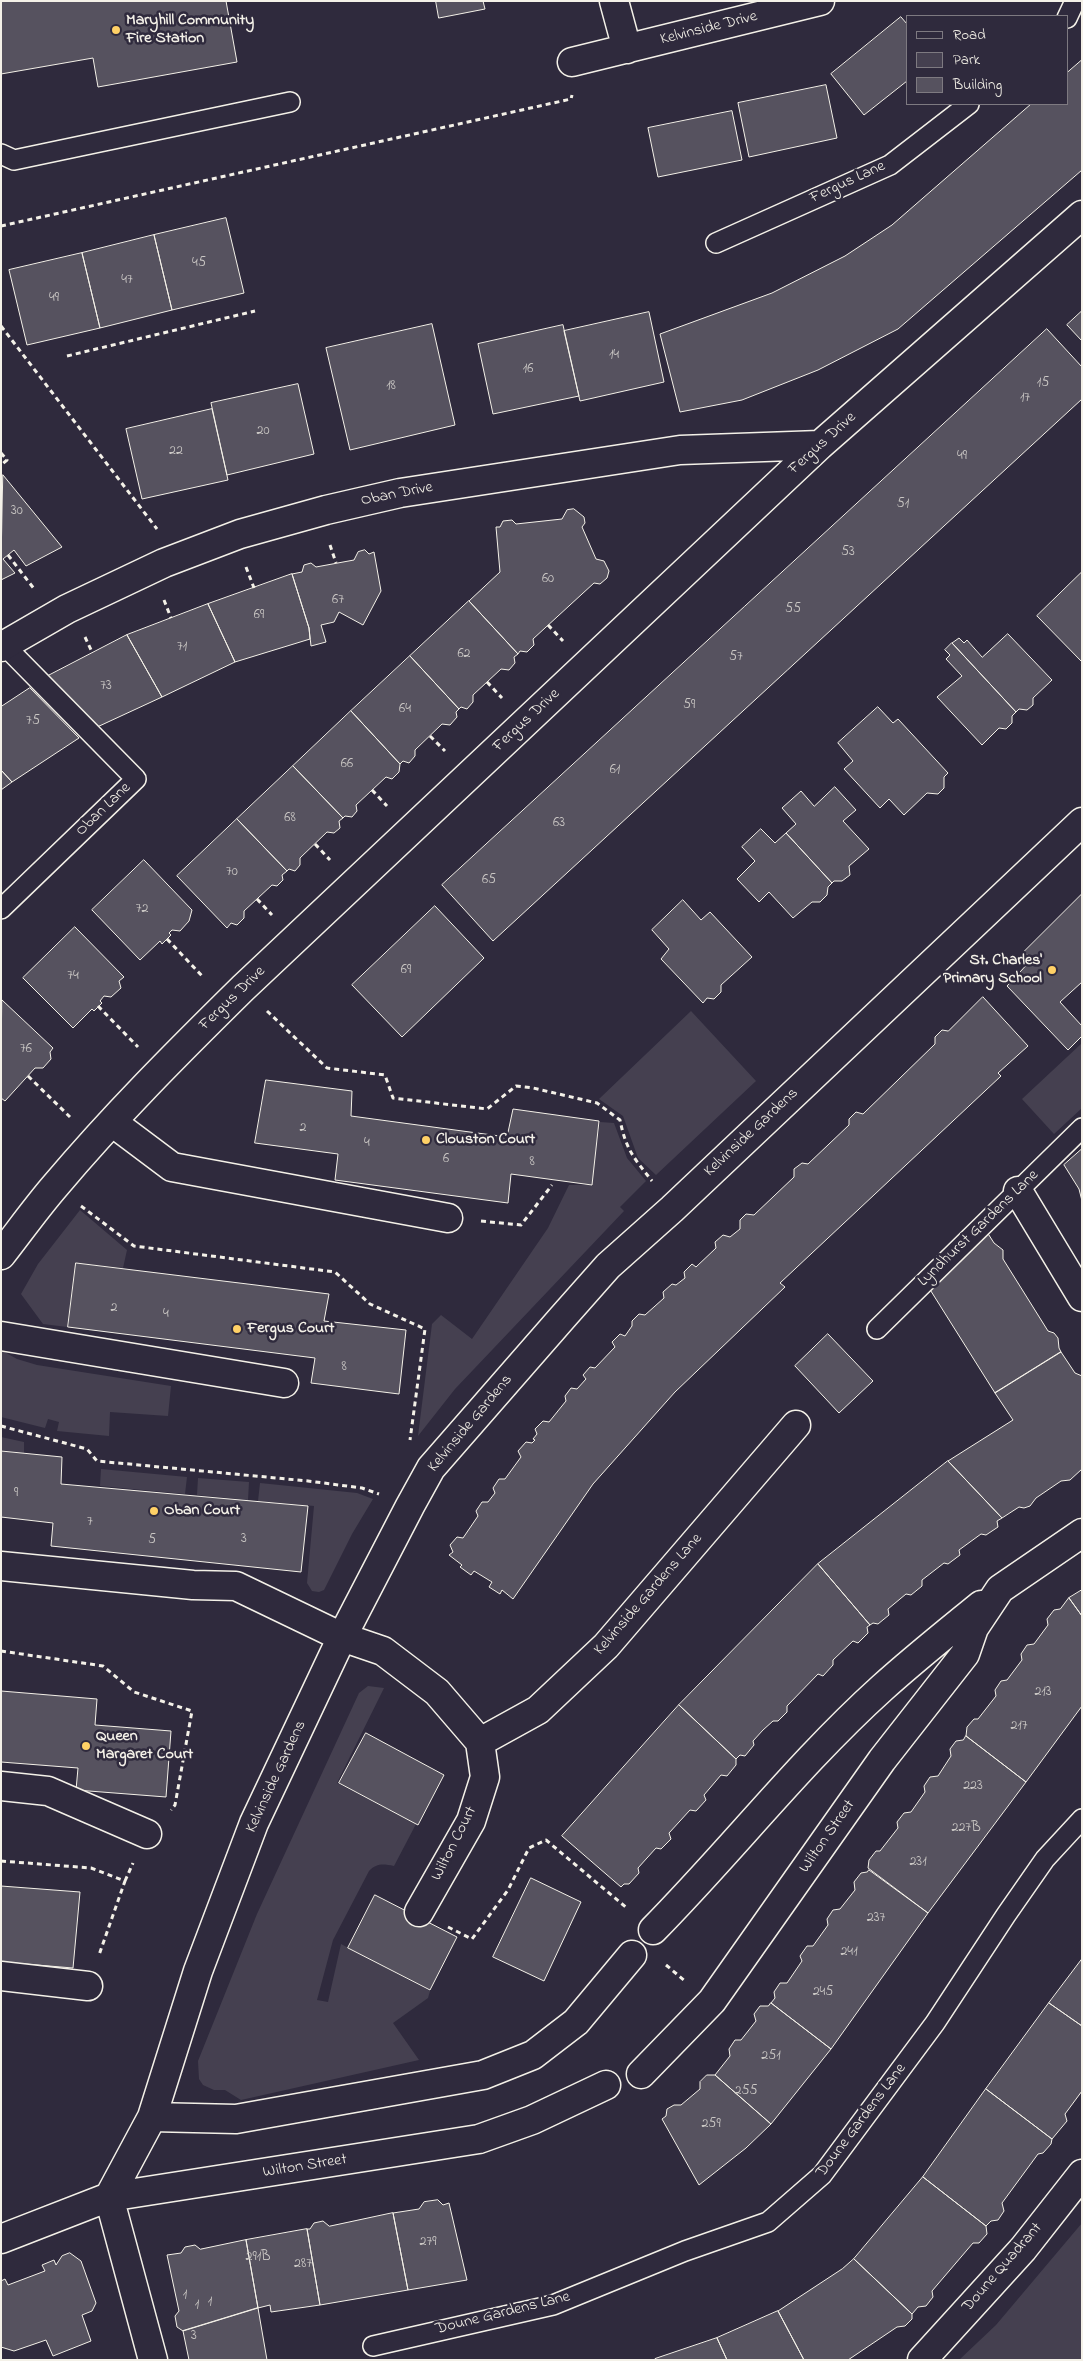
<!DOCTYPE html>
<style>
body{margin:0}
#map{position:relative;width:1083px;height:2361px;overflow:hidden;background:#2f2a3d;font-family:"Indie Flower",sans-serif}
canvas{display:block}
.frame{position:absolute;inset:0;border:2px solid #f4f1e8;pointer-events:none}
.legend{position:absolute;left:906px;top:15px;width:162px;height:90px;box-sizing:border-box;background:#2f2a3d;border:1px solid #7e7a81;margin:0;padding:6px 9px;list-style:none;font-size:15px;color:#f4f1e8}
.legend li{display:flex;align-items:center;gap:10px;height:25px}
.legend b{width:25px;border:1px solid #7e7a81}
</style>
<div id="map">
<canvas width="1083" height="2361"></canvas>
<div class="frame"></div>
<ul class="legend">
<li><b style="height:6px;background:#2f2a3d"></b>Road</li>
<li><b style="height:14px;background:#454050"></b>Park</li>
<li><b style="height:14px;background:#56525f"></b>Building</li>
</ul>
</div>
<script>
const c = document.querySelector('canvas').getContext('2d');
c.lineJoin = 'round';
function paint(path, color) {
  c.fillStyle = color;
  c.fill(path, 'evenodd');
}
function trace(path, color, width, dash) {
  c.strokeStyle = color;
  c.lineWidth = width;
  c.lineCap = dash ? 'butt' : 'round';
  c.setLineDash(dash || []);
  c.stroke(path);
}
function drawText(font, color, halo, rows, align = 'center') {
  c.font = font + ' "Indie Flower",sans-serif';
  c.lineWidth = 5;
  c.setLineDash([]);
  c.textBaseline = 'middle';
  c.strokeStyle = halo;
  c.fillStyle = color;
  for (const [text, x, y, turn = 0] of rows) {
    c.save();
    c.translate(x, y);
    c.rotate((+turn || 0) * Math.PI / 180);
    c.textAlign = isNaN(turn) ? turn : align;
    if (halo) c.strokeText(text, 0, 0);
    c.fillText(text, 0, 0);
    c.restore();
  }
}
paint(new Path2D(`
 M691,1011L756,1081L656,1175L638,1158L623,1116L599,1099Z
 M1082,1043V1108L1054,1134L1022,1099Z
 M600,1122L614,1123L627,1158L646,1181L620,1207L624,1211L455,1389L418,1436L432,1324L441,1315L472,1339L548,1228L569,1185H591Z
 M80,1210L127,1250L123,1268L76,1263L67,1327L43,1324L21,1294L38,1264Z
 M1,1350L17,1359L37,1365L171,1386L168,1416L110,1412L109,1436L57,1431L59,1422L48,1419L45,1428L1,1417Z
 M1,1437L24,1442V1453L1,1450Z
 M101,1469L187,1477L185,1494L100,1486Z
 M198,1478L249,1482L248,1500L197,1495Z
 M260,1483L357,1493L373,1499L352,1534L324,1590L319,1592L312,1591L307,1583L314,1506L258,1501Z
 M368,1686L384,1688L337,1783L416,1824L394,1866C383,1864 377,1863 369,1871L333,1940L317,2000L328,2002L341,1944L430,1991L428,1998L393,2023L419,2060L241,2100L225,2090H214L203,2085L199,2079L198,2061L257,1914L359,1693Z
 M1082,2223V2360H959L996,2325Z`), '#454050');
const building = new Path2D(`
 M1,1H226L237,62L98,87L93,58L1,74Z
 M436,1H483L485,9L439,18Z
 M901,17L907,24V81L864,115L831,74Z
 M1082,60V170L898,329L818,370L742,400L680,412L660,334L772,293L845,256L892,225L1031,104H1067V73Z
 M826,85L837,138L749,157L738,103Z
 M732,111L742,160L658,177L648,128Z
 M226,218L244,293L172,310L154,235Z
 M154,235L172,310L100,328L82,253Z
 M82,253L100,328L27,345L9,270Z
 M1082,311V341L1067,325Z
 M649,312L664,382L580,401L564,331Z
 M432,324L455,425L350,450L326,348Z
 M563,325L579,396L493,414L478,344Z
 M1047,329L1082,367V399L493,941L442,885Z
 M298,384L314,454L227,475L211,403Z
 M212,409L228,480L142,499L126,429Z
 M3,475L62,547L26,566L14,550L3,559L15,573L1,580Z
 M574,509L584,517L585,523L582,527L596,559L604,561L609,571L607,578L600,584L594,583L533,639L534,645L527,652L520,651L518,654L469,601L500,572L496,527H500L503,521L512,520L516,524L562,519L567,510Z
 M365,550L369,554L374,552L381,591L363,625L339,612L334,622L321,625L326,642L311,646L309,628L292,574L302,572L304,565L311,563L316,567L354,560L358,552Z
 M1082,572V662L1037,616Z
 M292,574L309,628L310,639L235,662L208,604Z
 M469,601L518,654L514,657L515,663L509,670L501,669L473,695V702L467,709L461,707L459,709L410,656Z
 M208,604L235,662L162,697L127,635Z
 M1008,634L1052,680L1033,698V705L1027,710L1019,709L1016,712L952,643L959,638L964,643L967,640L982,657Z
 M127,635L162,697L95,728L46,677Z
 M952,643L1016,712L1012,716V723L1006,729L999,728L982,745L937,697L962,676L946,659L950,655L945,650Z
 M410,656L459,709L456,712L457,717L450,725L442,724L415,750V756L409,763L403,761L400,764L351,711Z
 M30,688L79,738L12,782L1,770V707Z
 M878,707L893,723L898,719L948,773L944,777V788L938,794L927,793L904,815L889,799L880,808L844,769L853,761L838,743Z
 M351,711L400,764L399,772L392,779L386,777L356,805L357,811L352,817L345,816L343,818L293,766Z
 M293,766L343,818L339,821L340,828L334,833L327,832L300,858V865L295,871L289,869L287,871L237,819Z
 M1,770L12,782L1,790Z
 M835,787L856,810L843,821L869,849L849,866L850,875L842,881H834L832,883L786,833L796,824L782,808L801,791L814,806Z
 M237,819L287,871L282,875L283,880L277,886L272,885L244,911V918L237,925L231,923L227,928L177,876Z
 M761,829L775,843L786,833L832,883L828,887L827,895L820,902H812L793,918L769,892L759,902L737,879L755,861L742,847Z
 M144,860L192,910L189,921L180,931L172,930L169,933L171,935L162,944L160,941L140,960L92,910Z
 M1082,894V982L1060,1002L1082,1026V1036L1068,1050L1007,986L1032,959L1024,952Z
 M683,900L701,920L710,912L752,957L721,985V992L714,999L707,998L703,1003L661,959L669,949L652,930Z
 M435,906L484,958L402,1037L352,985Z
 M75,927L124,977L119,981L121,988L111,997L104,996L100,1001L102,1003L94,1011L92,1009L73,1028L23,978Z
 M983,997L1028,1046L998,1073L1001,1076L780,1283L785,1287L675,1392L593,1484L513,1599L502,1590L500,1594L489,1587L492,1582L474,1571L471,1575L460,1567L462,1565L449,1555L453,1552L450,1545L457,1537L463,1538L478,1516L476,1511L482,1502H488L495,1493L493,1488L499,1479H505L521,1457L518,1451L526,1442L532,1443L535,1440L533,1439L537,1434L535,1429L543,1421L549,1422L566,1401L565,1396L571,1388L577,1389L586,1379L583,1375L590,1367L595,1368L615,1347L612,1342L620,1334L625,1336L632,1326V1321L639,1314L645,1315L664,1298L663,1292L672,1284L676,1285L685,1278L684,1272L692,1264L696,1267L716,1248L715,1242L723,1235L730,1237L740,1229V1220L746,1214L754,1215L794,1177V1169L802,1163L808,1164L849,1125V1119L856,1112L863,1114L935,1044V1037L942,1030L948,1031Z
 M2,1000L53,1048L50,1052L51,1059L43,1068H35L5,1101L1,1098Z
 M266,1080L352,1091L351,1116L507,1137L513,1109L599,1121L592,1185L511,1174L508,1203L335,1180L338,1154L255,1143Z
 M1082,1149V1201L1079,1189L1064,1165Z
 M987,1232L994,1243L1003,1250V1259L1048,1331L1054,1333L1058,1338L1059,1348L1061,1352L995,1393L929,1288Z
 M76,1263L329,1294L324,1321L406,1330L399,1394L311,1383L315,1358L68,1327Z
 M828,1334L873,1381L839,1413L795,1366Z
 M1061,1352L1075,1373L1082,1376V1469L1070,1480L1061,1481L1036,1498L1030,1506L1024,1508L1019,1507L1002,1518L948,1461L1013,1420L995,1393Z
 M1,1451L62,1457L61,1484L308,1506L301,1572L51,1546L53,1523L1,1517Z
 M948,1461L1002,1518L997,1521L998,1527L986,1535L981,1534L959,1550L960,1555L948,1564L944,1563L922,1580V1586L911,1595L906,1594L888,1609L889,1615L878,1624L873,1623L870,1625L818,1564Z
 M818,1564L870,1625L867,1627L868,1633L858,1643L853,1641L833,1660V1665L823,1676L818,1674L787,1706V1712L778,1721H773L763,1730L753,1741L754,1745L745,1756L740,1755L736,1759L679,1705Z
 M1082,1590V1616L1069,1598Z
 M1069,1598L1082,1616V1706L1026,1782L966,1736L967,1727L974,1719H978L996,1696L995,1690L1001,1681L1007,1680L1022,1660L1021,1654L1027,1645L1034,1644L1048,1625L1047,1619L1054,1610L1060,1609Z
 M1,1691L97,1699L95,1725L171,1731L166,1797L76,1790L78,1768L1,1762Z
 M679,1705L736,1759V1765L727,1776L721,1775L704,1795L706,1800L696,1811L690,1810L669,1833L671,1839L661,1849L656,1848L638,1868L639,1873L629,1884H624L621,1887L562,1836Z
 M366,1733L444,1775L418,1825L339,1783Z
 M966,1736L1026,1782L928,1913L868,1868L869,1860L876,1851H880L898,1828L897,1822L904,1813L911,1812L925,1792L924,1786L930,1777L938,1776L951,1756L950,1749L956,1741L963,1740Z
 M869,1870L928,1913L831,2049L771,2003L775,1998L774,1992L780,1983H787L802,1961L800,1956L807,1946H813L828,1925L827,1919L833,1910L840,1909L855,1890L854,1882L861,1873L867,1872Z
 M531,1878L581,1902L544,1981L493,1957Z
 M1,1886L80,1892L73,1968L1,1962Z
 M375,1895L457,1937L430,1990L348,1948Z
 M1082,1959V2026L1049,2003Z
 M771,2003L831,2049L771,2124L715,2075L730,2056L729,2049L735,2040H741L756,2021L754,2014L760,2006H768Z
 M1049,2003L1082,2026V2091L1065,2114L1067,2121L1052,2139L986,2089Z
 M707,2075H715L771,2124L746,2148L699,2185L662,2119L666,2116L667,2109L674,2105H681L700,2089V2082Z
 M986,2089L1052,2139L1051,2144L1043,2153L1038,2154L1002,2203L1004,2211L998,2220L991,2221L986,2226L923,2177Z
 M923,2177L986,2226L987,2234L979,2243H973L932,2291L933,2297L926,2306L918,2307L912,2314L854,2259Z
 M438,2200L443,2205L449,2203L467,2280L408,2290L393,2213L419,2209L424,2202Z
 M393,2213L408,2290L320,2305L307,2229H310L314,2223L323,2221L329,2226Z
 M307,2229L320,2305L271,2312L270,2305L258,2308L246,2240Z
 M246,2240L258,2308L183,2331L177,2327L175,2316L179,2311L167,2255L181,2253L185,2247L195,2245L200,2249Z
 M70,2253L81,2261L96,2303L92,2311L82,2315L91,2341L53,2356L46,2340L14,2351L1,2347V2281L5,2279L8,2285L45,2271L42,2265L54,2260L56,2265L62,2256Z
 M854,2259L912,2314V2319L905,2326L897,2327L848,2360H804L778,2311L842,2269Z
 M258,2308L267,2360H189L183,2331Z
 M778,2311L804,2360H727L717,2338Z
 M717,2338L727,2360H655V2359Z`);
paint(building, '#56525f');
trace(building, '#f4f1e8', 1);
const service = new Path2D(`
 M1067,18L1075,1
 M1,154L14,160L290,102
 M716,243L890,165L969,104
 M1,909L136,779L4,645
 M877,1329L1082,1128
 M373,2346L553,2305L685,2251L768,2222L822,2175L935,2023L1006,1915L1045,1859L1082,1819`);
const minor = new Path2D(`
 M614,1L627,49
 M572,62L820,1
 M1,647L67,609L164,563L240,534L326,510L400,493L680,450L820,445
 M112,1122L172,1167L448,1218
 M1018,1191L1082,1297
 M1,1255C19,1232 36,1208 55,1186C114,1116 178,1052 243,988L820,445L1082,215
 M1,1336L284,1383
 M1,1566L193,1585L236,1586L342,1637L383,1651L437,1692L480,1742L485,1777L471,1821L419,1912
 M480,1742L538,1710L606,1646L796,1425
 M1,1786L48,1791L147,1834
 M653,1930C731,1851 800,1762 882,1688C914,1659 948,1632 981,1605
 M1,1976L88,1986
 M641,2074L712,2001L882,1760L965,1654L974,1628L1000,1589L1082,1533
 M152,2117L236,2119L483,2075L533,2055L576,2022L632,1955
 M1,2239L109,2197L479,2139L532,2120L606,2085
 M153,2360L109,2197L152,2117L198,1971L254,1823L342,1637L410,1506L431,1468L562,1318L608,1266L672,1209L1082,822
 M922,2360L1023,2249L1082,2174`);
trace(service, '#f4f1e8', 22);
trace(minor, '#f4f1e8', 31);
trace(new Path2D(`
 M1,226L571,99L572,95
 M1,326L157,529
 M67,356L255,311
 M1,453L7,460L1,465
 M330,545L336,563
 M8,555L35,590
 M246,567L254,588
 M164,600L171,618
 M548,625L563,641
 M85,637L92,652
 M487,682L502,698
 M430,736L445,751
 M372,790L387,806
 M315,844L330,860
 M257,899L272,915
 M167,939L204,978
 M98,1006L138,1047
 M267,1011L327,1068L385,1075L393,1098L487,1109L516,1086L533,1088L597,1103L620,1120C626,1150 634,1158 652,1181
 M28,1076L70,1117
 M81,1206L134,1246L335,1272L370,1304L425,1329L410,1440
 M481,1221L521,1225L552,1185
 M1,1426L87,1449L97,1461L308,1481L362,1488L379,1494
 M1,1651L103,1666L134,1692L192,1711L175,1805L171,1810
 M1,1861L91,1868L125,1881L99,1955
 M125,1881L133,1863
 M448,1927L472,1939L508,1890L529,1848L546,1840L628,1909
 M666,1965L685,1981`), '#f4f1e8', 3, [5, 4]);
trace(service, '#2f2a3d', 19);
trace(minor, '#2f2a3d', 28);
for (const [x, y, r, color] of [
 [116,30,5,"#ffd166"],
 [1052,970,5,"#ffd166"],
 [426,1140,5,"#ffd166"],
 [237,1329,5,"#ffd166"],
 [154,1511,5,"#ffd166"],
 [86,1746,5,"#ffd166"]
]) {
  const dot = new Path2D();
  dot.arc(x, y, r, 0, 2 * Math.PI);
  c.fillStyle = color;
  c.fill(dot);
  trace(dot, '#2f2a3d', 2);
}
drawText('14px', '#ccc9c6', null, [
 ["45",199,264],
 ["47",127,281],
 ["49",54,299],
 ["14",614,356],
 ["16",528,370],
 ["15",1043,384],
 ["18",391,387],
 ["17",1025,399],
 ["20",263,432],
 ["22",176,452],
 ["49",962,457],
 ["51",903,505],
 ["30",17,512],
 ["53",848,553],
 ["60",548,580],
 ["67",338,601],
 ["55",793,610],
 ["69",259,616],
 ["71",182,648],
 ["62",464,655],
 ["57",736,658],
 ["73",106,687],
 ["59",689,706],
 ["64",405,710],
 ["75",33,722],
 ["66",347,765],
 ["61",615,771],
 ["68",290,819],
 ["63",559,824],
 ["70",232,873],
 ["65",489,881],
 ["72",142,910],
 ["69",406,971],
 ["74",73,977],
 ["76",26,1050],
 ["2",303,1129],
 ["4",367,1144],
 ["6",446,1160],
 ["8",532,1163],
 ["2",114,1309],
 ["4",166,1315],
 ["8",344,1368],
 ["9",16,1494],
 ["7",90,1523],
 ["3",244,1540],
 ["5",152,1541],
 ["213",1043,1693],
 ["217",1019,1727],
 ["223",973,1787],
 ["227B",966,1829],
 ["231",918,1863],
 ["237",876,1919],
 ["241",849,1953],
 ["245",823,1993],
 ["251",771,2057],
 ["255",746,2092],
 ["259",711,2125],
 ["279",428,2243],
 ["291B",258,2258],
 ["287",303,2265],
 ["1",185,2296],
 ["1",210,2303],
 ["1",197,2306],
 ["3",194,2337]
]);
drawText('bold 16px', '#f4f1e8', '#2f2a3d', [
 ["Maryhill Community",126,21],
 ["Fire Station",126,39],
 ["St. Charles'",1042,961,"right"],
 ["Primary School",1042,979,"right"],
 ["Clouston Court",436,1140],
 ["Fergus Court",247,1329],
 ["Oban Court",164,1511],
 ["Queen",96,1737],
 ["Margaret Court",96,1755]
], 'left');
drawText('16px', '#f4f1e8', '#2f2a3d', [
 ["Kelvinside Drive",709,29,-14],
 ["Fergus Lane",848,183,-25],
 ["Fergus Drive",823,444,-42],
 ["Oban Drive",397,495,-11],
 ["Fergus Drive",527,721,-43],
 ["Oban Lane",104,810,-44],
 ["Fergus Drive",233,999,-44],
 ["Kelvinside Gardens",752,1133,-43],
 ["Lyndhurst Gardens Lane",979,1229,-44],
 ["Kelvinside Gardens",471,1424,-50],
 ["Kelvinside Gardens Lane",649,1595,-49],
 ["Kelvinside Gardens",277,1777,-65],
 ["Wilton Street",828,1837,-55],
 ["Wilton Court",455,1844,-63],
 ["Doune Gardens Lane",862,2121,-53],
 ["Wilton Street",305,2167,-9],
 ["Doune Quadrant",1003,2268,-49],
 ["Doune Gardens Lane",503,2314,-14]
]);
</script>
